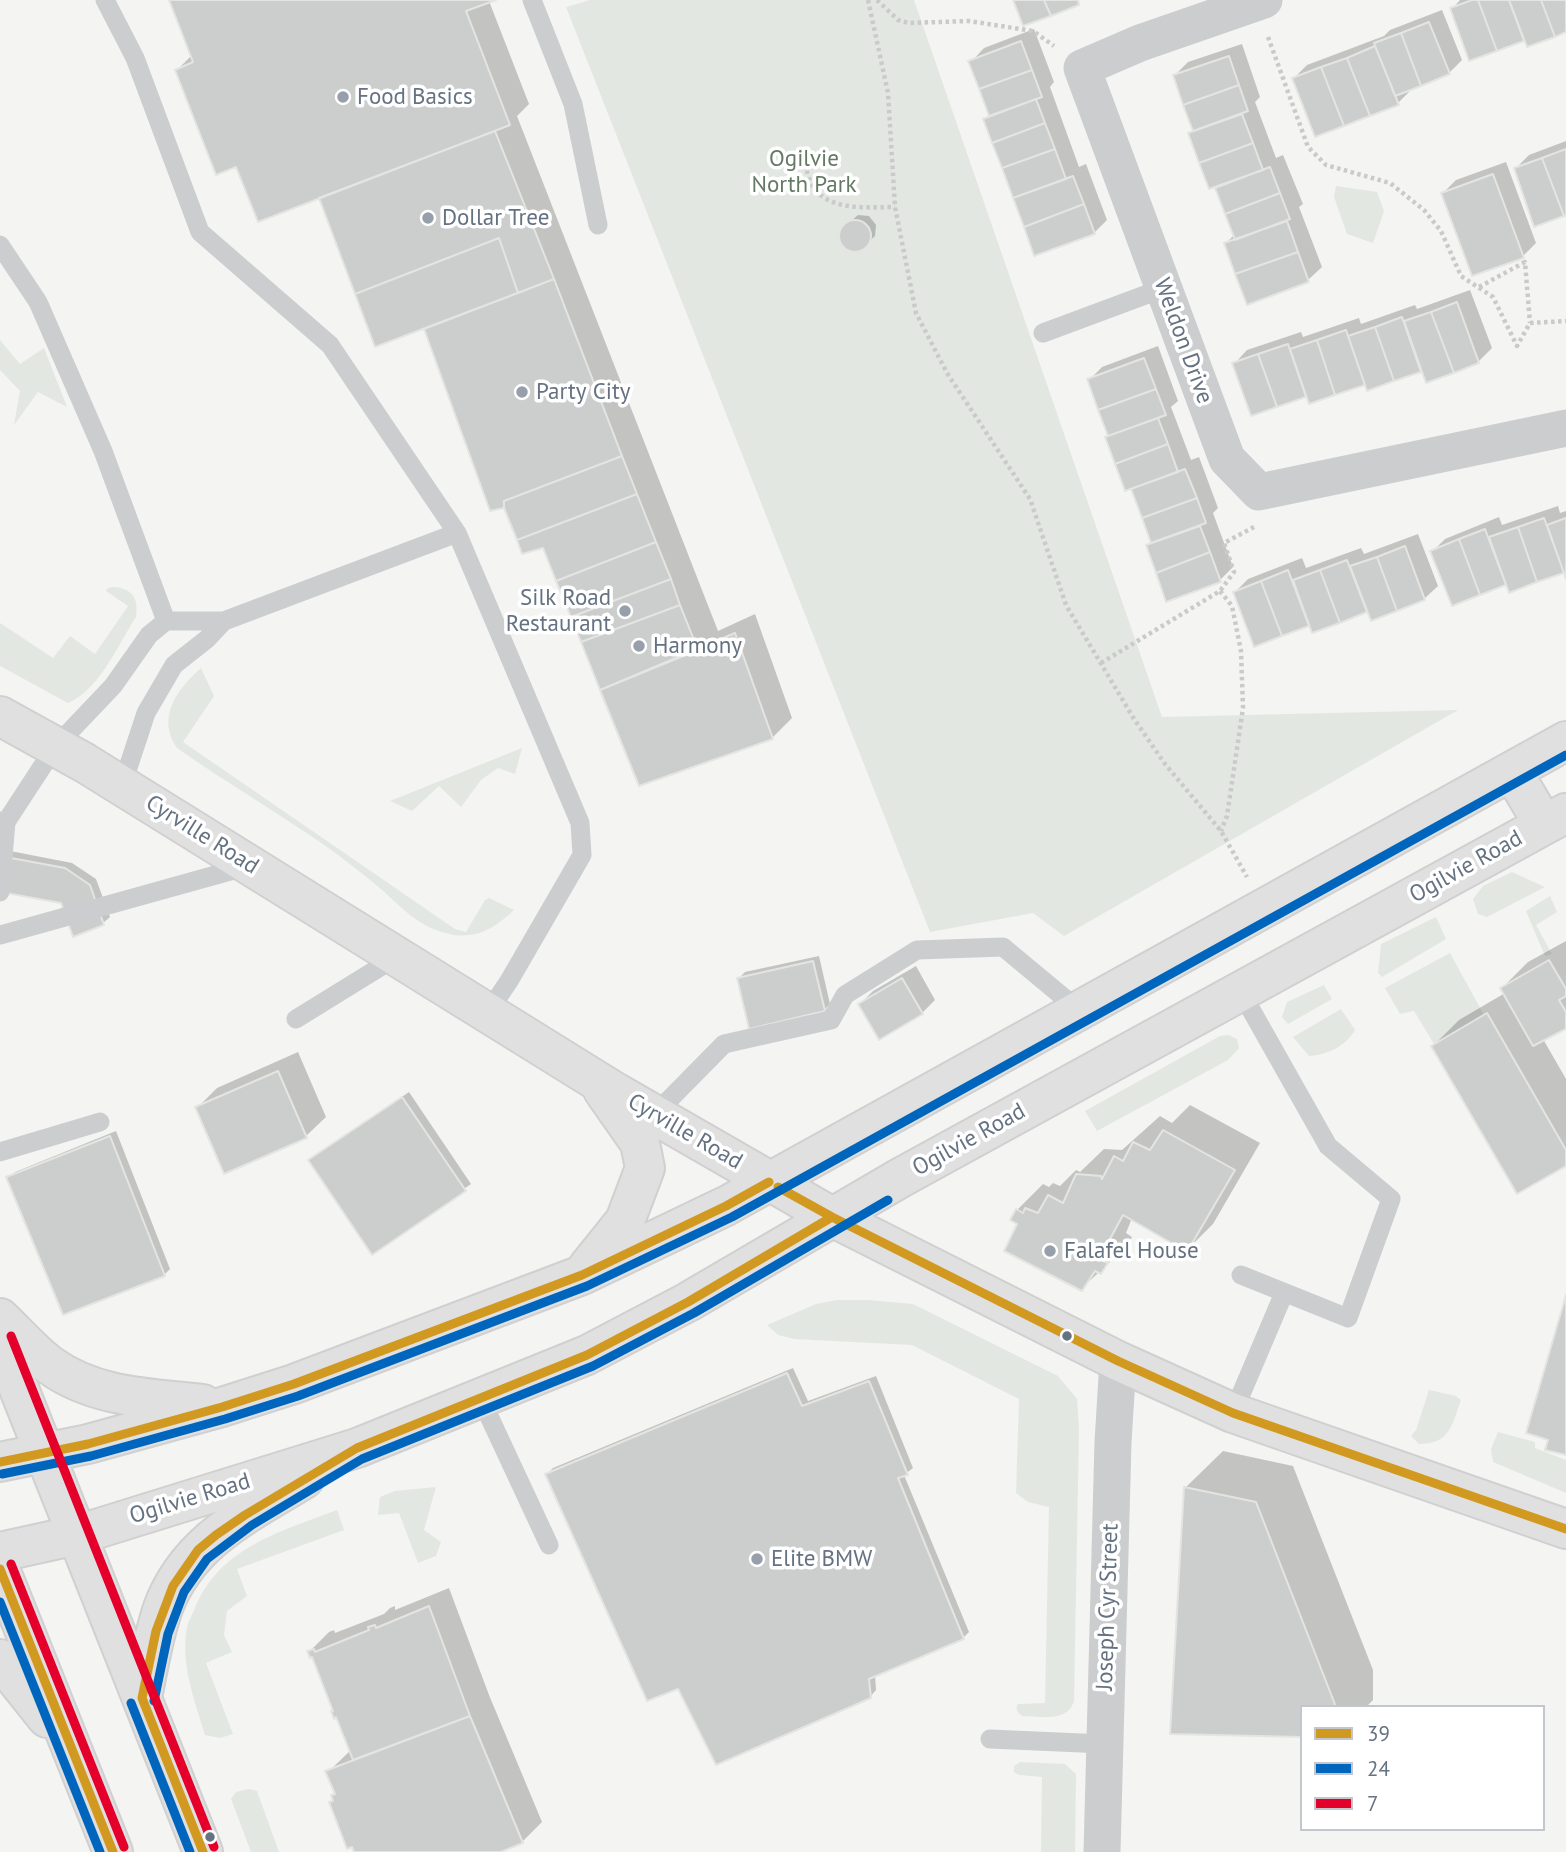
<!DOCTYPE html>
<style>
body{margin:0}
#map{position:relative;width:1566px;height:1852px;overflow:hidden;background:#f4f4f3;font-family:"PT Sans",sans-serif}
canvas{display:block}
.legend{position:absolute;left:1300px;top:1705px;width:245px;height:126px;box-sizing:border-box;background:#fff;border:2px solid #c1c7cd;margin:0;padding:9px 12px;list-style:none;font-size:21px;color:#657282}
.legend li{display:flex;align-items:center;gap:14px;height:35px}
.legend b{width:35px;border:2px solid #c1c7cd}
</style>
<div id="map">
<canvas width="1566" height="1852"></canvas>
<ul class="legend">
<li><b style="height:9px;background:#d29920"></b>39</li>
<li><b style="height:9px;background:#0065bd"></b>24</li>
<li><b style="height:9px;background:#e4002b"></b>7</li>
</ul>
</div>
<script>
const c = document.querySelector('canvas').getContext('2d');
c.lineJoin = 'round';
function paint(path, color) {
  c.fillStyle = color;
  c.fill(path, 'evenodd');
}
function trace(path, color, width, dash) {
  c.strokeStyle = color;
  c.lineWidth = width;
  c.lineCap = dash ? 'butt' : 'round';
  c.setLineDash(dash || []);
  c.stroke(path);
}
function drawText(font, color, halo, rows, align = 'center') {
  c.font = font + ' "PT Sans",sans-serif';
  c.lineWidth = 7;
  c.setLineDash([]);
  c.textBaseline = 'middle';
  c.strokeStyle = halo;
  c.fillStyle = color;
  for (const [text, x, y, turn = 0] of rows) {
    c.save();
    c.translate(x, y);
    c.rotate((+turn || 0) * Math.PI / 180);
    c.textAlign = isNaN(turn) ? turn : align;
    if (halo) c.strokeText(text, 0, 0);
    c.fillText(text, 0, 0);
    c.restore();
  }
}
paint(new Path2D(`
 M590,0H914L1162,717L1458,710L1064,936L1033,913L930,932L566,7Z
 M1336,186L1377,192L1384,211L1373,243L1347,234L1334,197Z
 M0,340L20,364L44,348L67,407L38,392L14,425L20,391L0,370Z
 M113,587C132,588 139,598 136,617C117,646 101,688 68,703L0,666V623L53,658L70,636L95,654L128,606L106,591L108,588Z
 M201,668L214,696L183,742L455,929L466,932L485,900L489,898L514,910C493,930 472,942 442,932C417,925 400,906 381,889C365,875 347,862 330,849C280,814 227,783 177,748C156,718 177,689 201,668Z
 M522,748L515,774L498,768L481,780L461,807L439,786L412,811L390,801Z
 M1512,872L1545,887L1487,917L1478,914L1473,899L1483,886Z
 M1550,896L1557,912L1536,925L1552,954L1545,956L1526,911Z
 M1436,917L1446,939L1382,977L1378,973L1381,944Z
 M1450,953L1484,1015L1434,1044L1414,1011L1400,1014L1385,988Z
 M1324,985L1332,999L1288,1024L1282,1017L1287,1002Z
 M1341,1009L1355,1030C1346,1046 1327,1055 1309,1056L1293,1037Z
 M1229,1035L1237,1039L1239,1048L1228,1060L1097,1131L1085,1111L1220,1036Z
 M837,1300H868L913,1304L1058,1376L1077,1399L1079,1429L1074,1701C1067,1723 1042,1716 1022,1716C1017,1712 1015,1709 1018,1704L1045,1703L1049,1507L1028,1502L1016,1493L1019,1399L912,1345L794,1339L778,1335L767,1325L816,1304Z
 M1429,1390L1456,1396L1461,1400C1452,1425 1450,1444 1419,1444L1411,1436L1416,1430Z
 M1498,1432L1535,1442V1448L1566,1460V1493L1493,1462L1491,1449Z
 M436,1487L424,1530L441,1542L436,1556L418,1563L399,1513L378,1515L380,1497L395,1491Z
 M337,1510L344,1530L237,1569L247,1596L227,1611L224,1635L232,1652L206,1663L233,1734L220,1738L205,1735C195,1702 180,1663 187,1628C188,1622 192,1615 195,1608C220,1547 280,1532 337,1510Z
 M1020,1762L1065,1764L1076,1774L1075,1852H1041L1042,1777L1019,1775L1014,1772V1766Z
 M249,1789L257,1791L279,1852H251L231,1799L236,1792Z`), '#e3e7e1');
paint(new Path2D(`
 M171,0H491L489,1L529,104L517,116L718,631L755,614L792,718L772,738L544,546L505,506L491,509L425,327L320,196L237,165L177,70L192,55Z
 M1460,0H1566V30L1525,39L1470,59L1452,9Z
 M1442,10L1462,60L1449,73L1410,88L1411,90L1398,103L1294,78L1307,65L1384,36L1390,30Z
 M1034,29L1054,82L1050,87L1079,167L1086,164L1107,220L1094,233L985,119L990,114L971,62L984,48Z
 M1242,44L1260,97L1255,102L1276,158L1283,155L1303,204L1299,207L1322,267L1308,280L1248,303L1226,243L1235,234L1216,185L1190,133L1194,130L1175,75L1188,62Z
 M1566,141V213L1516,168L1529,155Z
 M1506,162L1536,243L1523,256L1443,193L1456,180Z
 M858,215L869,216L876,225L875,236L860,250L848,249L841,240L842,229Z
 M1470,290L1492,348L1479,361L1427,381L1422,369L1368,388L1366,382L1307,395L1252,414L1234,364L1247,350L1301,332L1303,337L1359,318L1361,324L1415,305L1417,309Z
 M1158,346L1178,401L1171,407L1191,460L1199,457L1218,508L1213,513L1233,567L1220,580L1148,546L1152,541L1089,380L1102,367Z
 M1558,506L1560,513L1566,511V574L1565,571L1507,583L1453,604L1432,552L1445,539L1499,517L1502,525Z
 M1418,534L1438,586L1424,599L1368,610L1313,631L1310,623L1255,644L1235,592L1248,579L1302,558L1306,568L1361,548L1364,554Z
 M0,849L72,863L96,879L110,917L103,923L74,935L63,901Z
 M1566,941V1027L1543,1039L1566,1079V1164L1433,1046L1459,1020L1505,993L1502,988L1528,962Z
 M819,956L830,1004L824,1010L739,978L745,972Z
 M916,966L935,1000L922,1013L860,1004L873,991Z
 M298,1052L326,1117L306,1136L197,1108L217,1088Z
 M409,1092L471,1184L373,1252L310,1160Z
 M1190,1105L1260,1143L1213,1224L1187,1250L1132,1218L1126,1233L1132,1237L1127,1246L1081,1289L1019,1223L1017,1210L1043,1184L1049,1187L1053,1183L1060,1186L1076,1170L1080,1172L1104,1149L1122,1150L1160,1116L1172,1123Z
 M116,1131L170,1269L164,1275L9,1178L15,1172Z
 M793,1368L808,1401L876,1376L913,1468L904,1475L969,1632L963,1638L875,1675L876,1690L870,1697L679,1686L547,1474L553,1468Z
 M1223,1451L1293,1466L1373,1670V1700L1366,1707H1302L1186,1487Z
 M449,1588L489,1695L542,1822L522,1842L496,1852H360L331,1803L336,1793L328,1772L351,1750L313,1654L309,1652L329,1632L334,1630L335,1633L384,1614L390,1608L395,1606V1610Z`), '#0003');
const building = new Path2D(`
 M169,0H496L466,11L510,125L258,222L236,167L216,175L175,70L193,62Z
 M1013,0H1044L1051,16L1023,26Z
 M1044,0H1078L1079,5L1051,16Z
 M1472,0H1478L1497,51L1469,61L1450,8Z
 M1478,0H1509L1524,41L1497,51Z
 M1509,0H1541L1555,37L1527,47Z
 M1541,0H1566V32L1555,37Z
 M1429,22L1450,74L1421,86L1401,33Z
 M1401,33L1421,86L1395,96L1374,43Z
 M1021,41L1032,70L979,89L968,61Z
 M1375,46L1399,105L1370,116L1347,58Z
 M1229,56L1239,85L1183,105L1173,75Z
 M1347,58L1370,116L1344,126L1321,67Z
 M1321,67L1344,126L1315,137L1292,78Z
 M1032,70L1042,97L989,116L979,89Z
 M1239,85L1248,111L1193,131L1183,105Z
 M1036,99L1045,123L992,143L983,119Z
 M1242,114L1253,143L1199,163L1188,133Z
 M1045,123L1055,149L1002,168L992,143Z
 M495,131L554,279L518,293L499,238L355,294L319,198Z
 M1253,143L1263,170L1209,189L1199,163Z
 M1055,149L1066,179L1013,198L1002,168Z
 M1566,149V216H1564L1542,158Z
 M1542,158L1564,216L1534,227L1514,168Z
 M1270,167L1280,193L1225,214L1215,188Z
 M1493,174L1524,258L1472,276L1441,193Z
 M1073,176L1084,204L1024,227L1013,198Z
 M1280,193L1290,219L1235,240L1225,214Z
 M1084,204L1095,234L1034,256L1024,227Z
 M839 236a16 16 0 1 1 32 0a16 16 0 1 1-32 0Z
 M1287,221L1298,252L1235,274L1224,243Z
 M499,238L518,293L375,347L355,294Z
 M1298,252L1309,282L1247,305L1235,274Z
 M554,279L622,456L504,501V508L490,511L424,329Z
 M1457,302L1479,363L1454,373L1431,312Z
 M1431,312L1454,373L1426,383L1404,321Z
 M1402,317L1421,372L1394,381L1375,327Z
 M1375,327L1394,381L1367,391L1348,336Z
 M1346,330L1365,385L1335,395L1317,340Z
 M1317,340L1335,395L1309,404L1290,349Z
 M1288,344L1306,397L1277,407L1258,354Z
 M1258,354L1277,407L1251,416L1232,363Z
 M1144,358L1156,389L1098,410L1087,379Z
 M1156,389L1166,415L1108,436L1098,410Z
 M1158,418L1168,444L1115,464L1105,437Z
 M1168,444L1178,472L1125,491L1115,464Z
 M622,456L637,494L517,540L504,508V501Z
 M1185,469L1197,498L1142,518L1131,489Z
 M637,494L656,542L556,581L543,548L522,554L517,540Z
 M1197,498L1206,523L1151,543L1142,518Z
 M1544,518L1564,573L1537,582L1518,527Z
 M1566,518V579L1547,525Z
 M1200,526L1210,552L1156,573L1146,545Z
 M1518,527L1537,582L1509,593L1489,537Z
 M1485,529L1506,585L1480,595L1459,539Z
 M1459,539L1480,595L1452,606L1430,551Z
 M656,542L671,579L571,617L556,581Z
 M1405,546L1425,600L1397,611L1377,557Z
 M1210,552L1221,582L1166,602L1156,573Z
 M1377,557L1397,611L1371,621L1350,566Z
 M1347,560L1367,612L1340,623L1320,570Z
 M1288,570L1309,626L1282,636L1261,581Z
 M1320,570L1340,623L1312,633L1293,580Z
 M671,579L680,605L581,642L571,617Z
 M1261,581L1282,636L1254,647L1233,592Z
 M680,605L698,650L600,690L581,642Z
 M735,633L773,739L639,786L600,690Z
 M0,856L65,868L90,885L104,925L73,937L61,903L0,892Z
 M1549,960L1566,989V996L1559,1000L1566,1012V1029L1533,1046L1500,988Z
 M813,961L825,1011L749,1029L737,978Z
 M902,978L923,1014L879,1040L858,1004Z
 M1487,1013L1566,1150V1166L1517,1194L1431,1046Z
 M278,1071L307,1138L224,1174L195,1107Z
 M402,1097L466,1191L372,1255L308,1160Z
 M1163,1130L1235,1170L1187,1252L1123,1215L1104,1250L1106,1251L1101,1260L1108,1263L1101,1274L1095,1271L1082,1291L1004,1251L1017,1224L1010,1220L1016,1209L1023,1213L1025,1208L1038,1213L1048,1195L1063,1203L1076,1174L1101,1176L1102,1179L1114,1156L1123,1161L1133,1142L1150,1150Z
 M110,1136L165,1276L63,1315L6,1177Z
 M1566,1295V1455L1545,1450L1548,1440L1526,1433Z
 M787,1373L802,1406L869,1381L908,1475L898,1478L964,1639L869,1679L871,1698L716,1765L678,1689L647,1701L545,1474Z
 M1184,1487L1256,1502L1336,1707H1302V1737L1170,1734Z
 M429,1606L470,1716L353,1760L336,1717L334,1719L331,1711H333L312,1657L310,1658L307,1651L314,1649L315,1652L369,1630L368,1627L375,1625L376,1628Z
 M470,1716L523,1843L501,1852H354L352,1847L347,1849L329,1802L333,1801L331,1795L335,1794L325,1771Z`);
paint(building, '#cccece');
trace(building, '#e4e4e2', 2);
const secondary = new Path2D(`
 M0,716L85,763L615,1092L832,1217L1118,1361L1233,1413L1566,1529
 M1512,771L1544,825
 M588,1267L625,1221L645,1168L640,1143L603,1090
 M0,1318C16,1333 33,1353 51,1366C96,1398 151,1398 203,1404
 M0,1341L203,1852
 M0,1462L88,1444L222,1407L294,1384L582,1275L726,1206L1566,741
 M0,1552L77,1535L357,1448L587,1355L688,1302L900,1178L1566,813
 M0,1569L113,1852
 M0,1659L47,1718
 M142,1698C148,1668 153,1637 163,1608C188,1541 247,1514 304,1479`);
trace(secondary, '#d0d0d1', 42);
trace(new Path2D(`
 M868,0L888,93L895,207L916,313L947,373L1030,499L1066,605L1134,719L1165,764L1221,831L1247,877
 M877,0L898,20L909,23L969,21L1033,31L1054,46
 M1268,37L1308,147L1326,165L1390,183L1424,210L1441,231L1461,276L1493,297L1517,346L1530,323L1566,321
 M802,150C805,161 807,177 813,187C831,212 869,207 895,207
 M1479,287L1525,262L1530,323
 M1220,591L1232,606L1241,651L1243,708L1227,816L1221,831
 M1101,663L1220,591L1234,572L1224,543L1254,527`), '#cacacb', 4.5, [3.5, 3.5]);
trace(new Path2D(`
 M105,0L135,58L200,232L330,345L457,533L580,823L582,855L509,981L488,1012
 M532,0L573,104L598,225
 M0,245L38,302L103,451L166,621
 M1043,333L1164,288
 M122,786L146,713L174,665L207,639L224,621
 M0,821L6,822L0,892
 M6,822L55,747L113,686L149,635L166,621H224L457,533
 M0,935L248,866
 M1241,992L1328,1146L1391,1199L1348,1318L1241,1275
 M296,1019L398,956
 M654,1115L724,1044L831,1020L845,995L917,950L1003,947L1080,1011
 M0,1152L100,1122
 M481,1399L549,1545
 M1233,1413L1284,1293
 M990,1739L1104,1744`), '#cccdce', 19);
trace(new Path2D(`
 M1264,0L1140,43L1082,68L1227,459L1259,492L1566,428
 M1102,1852L1113,1442L1118,1361`), '#cccdce', 37);
trace(secondary, '#e0e0e1', 38);
trace(new Path2D(`
 M778,1187L832,1217L1118,1361L1233,1413L1566,1529
 M0,1462L88,1444L222,1407L294,1384L582,1275L726,1206L769,1182
 M0,1569L113,1852
 M142,1698L156,1631L173,1586L198,1550L216,1535L245,1515L357,1448L587,1355L688,1302L832,1217
 M142,1698L203,1852`), '#d29920', 9);
trace(new Path2D(`
 M2,1474L91,1456L225,1419L298,1396L587,1286L732,1217L1566,755
 M0,1602L100,1852
 M154,1701L168,1634L184,1592L207,1559L252,1525L362,1459L593,1366L694,1313L888,1200
 M131,1703L190,1852`), '#0065bd', 9);
trace(new Path2D(`
 M11,1336L214,1847
 M11,1564L124,1847`), '#e4002b', 9);
for (const [x, y, r, color] of [
 [343,97,7,"#97a0aa"],
 [428,218,7,"#97a0aa"],
 [522,392,7,"#97a0aa"],
 [625,611,7,"#97a0aa"],
 [639,646,7,"#97a0aa"],
 [1050,1251,7,"#97a0aa"],
 [1067,1336,6,"#657282"],
 [757,1559,7,"#97a0aa"],
 [210,1837,6,"#657282"]
]) {
  const dot = new Path2D();
  dot.arc(x, y, r, 0, 2 * Math.PI);
  c.fillStyle = color;
  c.fill(dot);
  trace(dot, '#fff', 2.5);
}
drawText('23px', '#657282', '#fff', [
 ["Food Basics",357,97],
 ["Dollar Tree",442,218],
 ["Party City",536,392],
 ["Silk Road",611,598,"right"],
 ["Restaurant",611,624,"right"],
 ["Harmony",653,646],
 ["Falafel House",1064,1251],
 ["Elite BMW",771,1559]
], 'left');
drawText('23px', '#657964', '#fff', [
 ["Ogilvie",804,159],
 ["North Park",804,185]
]);
drawText('23px', '#657282', '#fff', [
 ["Weldon Drive",1183,341,70],
 ["Cyrville Road",202,835,32],
 ["Ogilvie Road",1466,867,-29],
 ["Cyrville Road",685,1132,30],
 ["Ogilvie Road",969,1140,-29],
 ["Ogilvie Road",190,1499,-17],
 ["Joseph Cyr Street",1108,1607,-88]
]);
</script>
